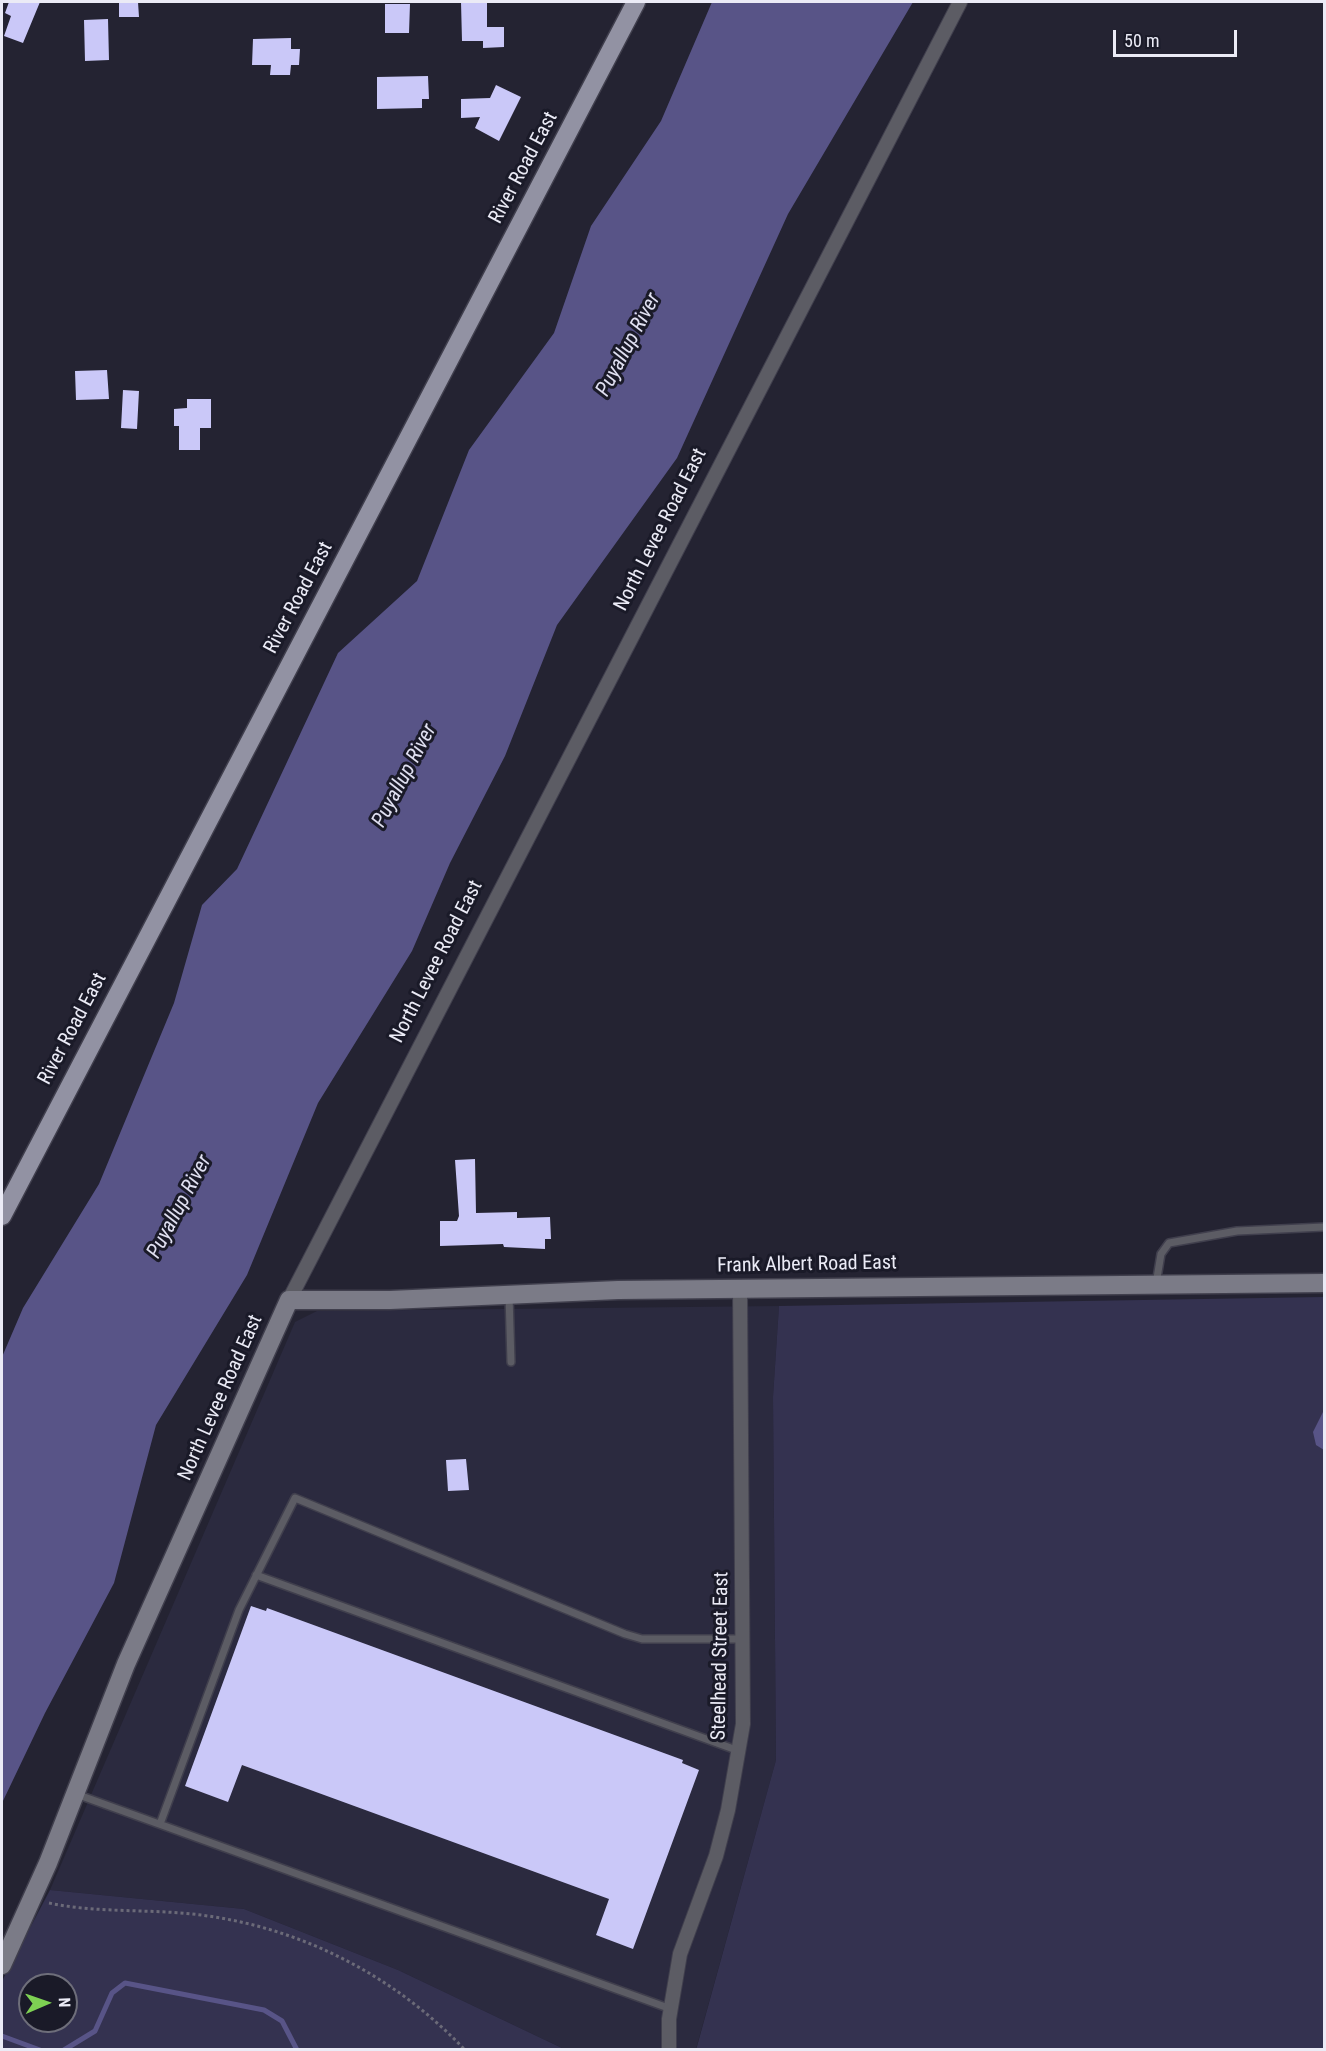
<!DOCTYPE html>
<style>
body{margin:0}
#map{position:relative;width:1326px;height:2051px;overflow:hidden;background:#242332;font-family:"Roboto Condensed",sans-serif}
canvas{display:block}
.frame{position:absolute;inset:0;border:3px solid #ebebf6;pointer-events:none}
.north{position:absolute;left:18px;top:1973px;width:60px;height:60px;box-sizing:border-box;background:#1a1a28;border:2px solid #6e6e7a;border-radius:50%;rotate:88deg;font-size:16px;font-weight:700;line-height:24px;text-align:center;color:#ebebf6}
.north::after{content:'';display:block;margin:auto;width:21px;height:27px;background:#7ed153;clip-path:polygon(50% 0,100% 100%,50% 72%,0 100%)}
.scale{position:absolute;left:1113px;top:30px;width:124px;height:27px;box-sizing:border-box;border:3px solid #ebebf6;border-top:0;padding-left:8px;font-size:18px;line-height:21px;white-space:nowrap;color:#ebebf6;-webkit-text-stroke:4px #1a1a28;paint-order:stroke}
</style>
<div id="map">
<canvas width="1326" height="2051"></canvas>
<div class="frame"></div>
<div class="north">N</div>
<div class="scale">50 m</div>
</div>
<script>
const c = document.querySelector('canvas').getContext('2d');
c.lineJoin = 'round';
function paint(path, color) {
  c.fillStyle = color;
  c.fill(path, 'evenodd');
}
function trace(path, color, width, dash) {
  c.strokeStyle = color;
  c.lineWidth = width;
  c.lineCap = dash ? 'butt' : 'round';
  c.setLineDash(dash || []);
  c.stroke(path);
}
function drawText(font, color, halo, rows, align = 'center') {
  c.font = font + ' "Roboto Condensed",sans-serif';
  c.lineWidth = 6;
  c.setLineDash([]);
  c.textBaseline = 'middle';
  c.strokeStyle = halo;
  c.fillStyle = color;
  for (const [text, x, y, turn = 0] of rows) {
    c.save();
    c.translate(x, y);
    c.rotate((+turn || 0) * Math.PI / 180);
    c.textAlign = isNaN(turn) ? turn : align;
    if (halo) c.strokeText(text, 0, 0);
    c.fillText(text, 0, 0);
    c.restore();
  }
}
paint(new Path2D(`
 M779,1306L773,1397L776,1760L696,2049H564L398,1970L244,1909L50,1890L295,1322L317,1311Z`), '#2b2a3f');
paint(new Path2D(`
 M1324,1297V2049L696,2050L776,1760L773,1397L779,1306Z
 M50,1890L244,1909L398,1970L564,2049L2,2050V1981ZM30,1985H66V2021H30Z`), '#343250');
paint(new Path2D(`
 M712,2H913L788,214L677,458L557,625L505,756L450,863L412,951L318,1103L247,1275L156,1425L114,1583L45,1713L2,1803V1357L23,1308L99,1184L174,1003L202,905L237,869L338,653L417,581L469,450L554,333L591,226L661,121Z
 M1324,1410V1450L1316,1445L1313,1432Z`), '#585487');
trace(new Path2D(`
 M2,2036L40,2050
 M64,2050L95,2031L112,1993L125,1983L264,2010L282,2021L297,2050`), '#585487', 5);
paint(new Path2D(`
 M9,2H40L23,43L4,36L11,16L5,13Z
 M119,2H138L139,17H119Z
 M461,2H487V27H504V47L483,48V41H462Z
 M385,4H410L409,33H385Z
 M108,19L109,60L85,61L84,20Z
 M291,38V49H300L299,65H291L290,75H270L271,65H252L253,39Z
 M428,76L429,99H422V108L377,109V77Z
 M496,85L521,97L499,141L475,128L480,117L461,118V99L490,98Z
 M107,370L109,399L76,400L75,371Z
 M123,390L139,391L137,429L121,428Z
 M187,399H211V428H200V450H179V426H174V409L187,408Z
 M475,1159L476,1213L517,1212V1218L550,1217L551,1239H545V1249L504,1247L503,1244L440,1246V1221H457L459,1216L455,1160Z
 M466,1459L469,1490L448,1491L446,1460Z
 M251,1606L266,1611L267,1608L683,1760L682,1763L699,1770L633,1949L596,1935L609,1899L242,1765L228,1802L185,1786Z`), '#cac8f8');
const lane = new Path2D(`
 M1156,1284L1161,1254L1169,1243L1237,1231L1324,1227
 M509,1295L511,1362
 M256,1575L739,1751
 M76,1794L671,2009
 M160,1824L239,1610L295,1498L625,1634L642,1639H742`);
const street = new Path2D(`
 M289,1300L960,2
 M669,2050V2019L680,1954L716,1856L728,1810L743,1724L740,1288`);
const secondary = new Path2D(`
 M2,1965L48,1863L126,1664L289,1300H390L618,1290L1324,1283`);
const primary = new Path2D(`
 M2,1216L636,2`);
trace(lane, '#403f4d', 10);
trace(street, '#403f4d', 16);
trace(secondary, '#403f4d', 21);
trace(primary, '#403f4d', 21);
trace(new Path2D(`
 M49,1903C101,1914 155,1908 208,1916C306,1930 397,1978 465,2050`), '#6b6a78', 3, [3, 3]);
trace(lane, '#5c5c64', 7);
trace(street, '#5c5c64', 14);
trace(secondary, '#7b7b87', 18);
trace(primary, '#9292a3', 18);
drawText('20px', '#ebebf6', '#1a1a28', [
 ["River Road East",524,168,-62],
 ["North Levee Road East",661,530,-63],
 ["River Road East",299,598,-62],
 ["North Levee Road East",437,962,-63],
 ["River Road East",73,1029,-62],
 ["Frank Albert Road East",807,1265,-1],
 ["North Levee Road East",221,1398,-66],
 ["Steelhead Street East",721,1656,-89]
]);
drawText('italic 21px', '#e0e0f1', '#1a1a28', [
 ["Puyallup River",629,345,-62],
 ["Puyallup River",405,776,-62],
 ["Puyallup River",180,1207,-62]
]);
</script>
